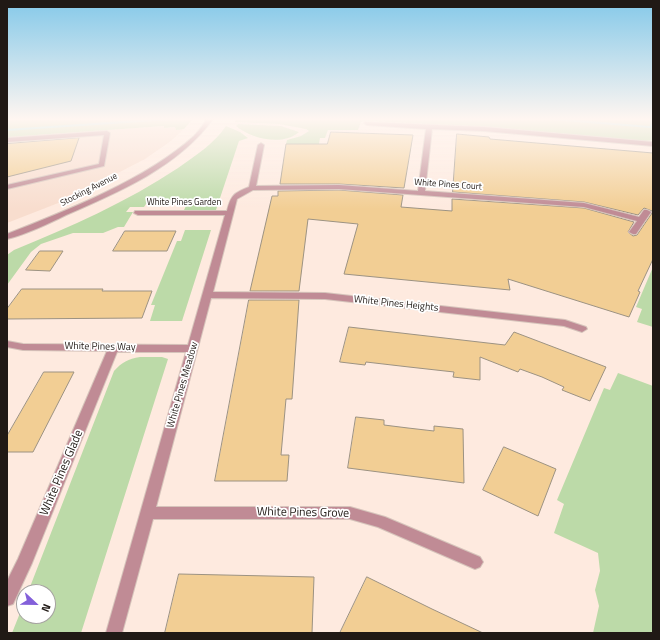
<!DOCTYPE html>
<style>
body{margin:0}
#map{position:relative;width:660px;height:640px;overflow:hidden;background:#feeadf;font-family:"Titillium Web",sans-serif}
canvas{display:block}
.frame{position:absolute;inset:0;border:8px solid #201915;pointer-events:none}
.north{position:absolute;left:16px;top:584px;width:40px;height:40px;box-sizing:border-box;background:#fff;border:1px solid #a6a3a1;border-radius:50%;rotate:112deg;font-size:11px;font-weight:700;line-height:16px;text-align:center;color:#201915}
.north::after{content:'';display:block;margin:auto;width:14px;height:18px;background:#8360da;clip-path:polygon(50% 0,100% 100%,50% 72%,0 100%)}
</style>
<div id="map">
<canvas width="660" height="640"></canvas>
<div class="frame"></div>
<div class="north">N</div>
</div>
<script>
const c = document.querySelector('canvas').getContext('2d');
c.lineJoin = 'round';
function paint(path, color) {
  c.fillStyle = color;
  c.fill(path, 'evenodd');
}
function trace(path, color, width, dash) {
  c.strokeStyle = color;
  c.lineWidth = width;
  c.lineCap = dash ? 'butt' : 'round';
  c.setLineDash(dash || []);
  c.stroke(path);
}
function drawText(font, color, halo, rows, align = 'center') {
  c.font = font + ' "Titillium Web",sans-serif';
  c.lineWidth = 3.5;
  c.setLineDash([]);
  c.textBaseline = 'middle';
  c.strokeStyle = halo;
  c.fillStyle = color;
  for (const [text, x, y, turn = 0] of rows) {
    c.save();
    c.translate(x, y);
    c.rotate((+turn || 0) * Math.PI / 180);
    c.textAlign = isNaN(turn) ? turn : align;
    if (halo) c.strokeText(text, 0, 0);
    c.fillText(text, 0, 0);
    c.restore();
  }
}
paint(new Path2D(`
 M164,126V128L175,127L176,130L184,129L171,141L145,159L66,200L7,223V136Z`), '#f8ddce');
paint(new Path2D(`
 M7,119H193L184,129L176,130L175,127L164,128V126L7,137Z
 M236,119H653V140L644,141L491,127L366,121L361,122L358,130H328L325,138H320L319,144H286L287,140L301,136L309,131L306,129L279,124L235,122Z
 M238,124L281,126L299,132C282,147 250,138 236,126Z
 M226,126L240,132L248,138L239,141L216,210H184L187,204H146L144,207H130L126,212H133L124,227H118L103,233H73L41,244L31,252L7,285V255L14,250C70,227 127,202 178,168C196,155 214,144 226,126Z
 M185,230H211L182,321H150L155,305H151L177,241H181Z
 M653,267V327L637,322L642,309L636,307Z
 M140,357H162L168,359L81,633H12L24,603V616H48V592H28L114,371C122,362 128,359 140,357Z
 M618,373L653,386V633H593L599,606L595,590L600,571L598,553L554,533L564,504L557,500L604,388L610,390Z`), '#bcdaa8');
paint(new Path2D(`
 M150,119H173L171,120L7,131V129Z
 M550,119H569L649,126L653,123V127L650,128L552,120Z`), '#90e8eb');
const building = new Path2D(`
 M331,132L413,135L404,188L339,184H280L286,144H327Z
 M457,134L489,137L490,139L653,153V259L638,291L640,292L629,317L508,279L510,290L344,274L358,224L308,219L299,291H250L272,196H278V191L339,190L403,195L401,207L452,211V199L584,208L634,222L628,232L633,236L637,235L652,213V211L644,208L638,215L584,202L453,192Z
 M79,138L71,161L7,177V144Z
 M125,231H176L167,251H113Z
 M40,251H63L50,271L26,270Z
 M22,289H103L102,291H152L142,318L7,319V309Z
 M249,300H299L292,399H286L281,455H289L287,481H215Z
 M349,327L505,345L514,332L606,367L590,401L562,390L564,387L542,377L520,369L518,372L480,357V380L453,377L454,372L409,367L366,362L365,365L340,362Z
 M44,372H74L33,452H7V436Z
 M356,417L384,420V425L408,428L434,431V426L463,429L464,483L348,468Z
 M504,447L556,469L538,516L483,490Z
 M179,574L314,577L312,633H165Z
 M367,577L432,609L483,633H340Z`);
paint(building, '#f2ce94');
trace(building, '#9c9282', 1);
const service = new Path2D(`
 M107,131L110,133L104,166L7,189V185L99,164L104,135L7,142V138Z`);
const minor = new Path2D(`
 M365,122L484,127L653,142V146L484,131L432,129L425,191L584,203L639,217L644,210H647L651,212L636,234H633L629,232L637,221L584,207L339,189L253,190L237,199L213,292L325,293L565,320L586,327L587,329L582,332L564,326L325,299L211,298L156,507H350L385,517L480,557L483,562L480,567L475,569L378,527L350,519H153L122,633H106L186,352H117L32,563L13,604L7,606V581L18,559L107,351L23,350L7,347V341L23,344L188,345L225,215H138L134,213L135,211H227C231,195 234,193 249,187L258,145L261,143L264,145L256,186L339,185L418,191L426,129L367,125L364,123Z`);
const tertiary = new Path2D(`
 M207,119H213C178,167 119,192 66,215C48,224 27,234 7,239V234C66,211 147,179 194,136C199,131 203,125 207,119Z`);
trace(service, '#d6c4bb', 2);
trace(minor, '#d6c4bb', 2);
trace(tertiary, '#d6c4bb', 2);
paint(service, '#c08b95');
paint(minor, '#c08b95');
paint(tertiary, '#c08b95');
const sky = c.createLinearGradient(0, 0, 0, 209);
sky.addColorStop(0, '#85c9e9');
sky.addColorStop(0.57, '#fff6f1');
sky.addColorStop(1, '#fff6f100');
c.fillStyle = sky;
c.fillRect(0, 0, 660, 209);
drawText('9px', '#201915', '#fff', [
 ["White Pines Court",448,185,4],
 ["Stocking Avenue",89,190,-27],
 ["White Pines Garden",184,203]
]);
drawText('10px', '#201915', '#fff', [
 ["White Pines Heights",396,304,6],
 ["White Pines Way",100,347,1],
 ["White Pines Meadow",183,385,-74]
]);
drawText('12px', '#201915', '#fff', [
 ["White Pines Glade",62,473,-67],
 ["White Pines Grove",303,513,1]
]);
</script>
